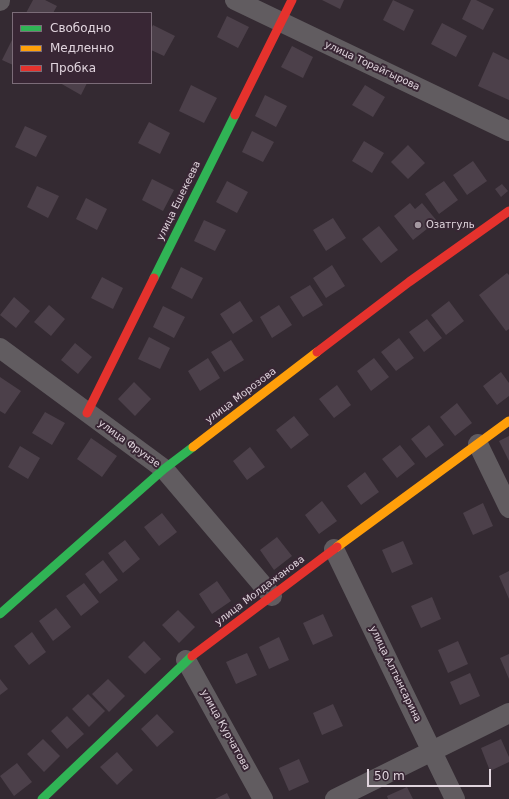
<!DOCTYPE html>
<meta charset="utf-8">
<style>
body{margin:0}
#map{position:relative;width:509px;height:799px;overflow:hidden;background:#342a32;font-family:"DejaVu Sans",sans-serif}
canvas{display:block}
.legend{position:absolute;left:12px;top:12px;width:140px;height:72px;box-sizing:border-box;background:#382634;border:1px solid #7b6c78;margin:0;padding:5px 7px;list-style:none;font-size:12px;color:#e0d4dd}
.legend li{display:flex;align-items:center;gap:8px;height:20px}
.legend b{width:20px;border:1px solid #7b6c78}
.scale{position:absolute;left:367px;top:769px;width:124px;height:18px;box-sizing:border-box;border:2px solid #e0d4dd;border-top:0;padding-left:5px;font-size:12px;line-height:14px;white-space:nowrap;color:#e0d4dd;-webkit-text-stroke:3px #382634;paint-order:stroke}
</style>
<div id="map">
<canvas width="509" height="799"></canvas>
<ul class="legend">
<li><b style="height:5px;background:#30b455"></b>Свободно</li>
<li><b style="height:5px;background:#ff9f0a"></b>Медленно</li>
<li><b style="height:5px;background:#e5322d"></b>Пробка</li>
</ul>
<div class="scale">50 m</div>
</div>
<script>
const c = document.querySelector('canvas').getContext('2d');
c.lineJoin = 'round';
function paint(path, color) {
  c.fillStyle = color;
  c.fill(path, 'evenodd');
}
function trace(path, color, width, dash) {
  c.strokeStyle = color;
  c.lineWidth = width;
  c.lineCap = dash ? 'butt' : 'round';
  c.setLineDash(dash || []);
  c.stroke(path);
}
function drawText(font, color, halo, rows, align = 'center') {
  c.font = font + ' "DejaVu Sans",sans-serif';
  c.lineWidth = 4;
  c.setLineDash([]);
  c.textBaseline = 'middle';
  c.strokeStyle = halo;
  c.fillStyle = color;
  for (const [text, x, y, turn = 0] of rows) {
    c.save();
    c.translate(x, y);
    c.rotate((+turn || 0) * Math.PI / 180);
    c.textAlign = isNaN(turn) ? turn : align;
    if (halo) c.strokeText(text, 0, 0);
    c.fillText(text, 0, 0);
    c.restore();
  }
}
paint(new Path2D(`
 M33,0H45L57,6L53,13H26Z
 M322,0H344L340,9Z
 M393,0L414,10L404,31L383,20Z
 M471,0H476L494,9L483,30L462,19Z
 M227,16L249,27L238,48L217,37Z
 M442,23L467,36L456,57L431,44Z
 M153,25L175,36L164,56L151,50V29Z
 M13,38V65L2,60Z
 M292,46L313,57L303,78L281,67Z
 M493,52L509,60V100L478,86Z
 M60,83H87L81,95Z
 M191,85L217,98L204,123L179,111Z
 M365,85L385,97L373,117L352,105Z
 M265,95L287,106L276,127L255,116Z
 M149,122L170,133L160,154L138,143Z
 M25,126L47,136L36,157L15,147Z
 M252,131L274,142L263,162L242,152Z
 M364,141L384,153L372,173L352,161Z
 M408,145L425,163L408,179L391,162Z
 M473,161L487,181L467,195L453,175Z
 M152,179L174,190L163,211L142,200Z
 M227,181L248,192L237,213L216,202Z
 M444,181L458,200L439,214L425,194Z
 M502,184L508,191L501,197L495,189Z
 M37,186L59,196L48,218L27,207Z
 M86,198L107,209L97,230L76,219Z
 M410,203L415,209L422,203L437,221L413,240L394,216Z
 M333,218L346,238L326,251L313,230Z
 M204,220L226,230L215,251L194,241Z
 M379,226L398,250L381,263L362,239Z
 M332,265L345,286L326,298L313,278Z
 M181,267L203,278L192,299L171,288Z
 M507,273L509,275V329L506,331L479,295Z
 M102,277L123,288L113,309L91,298Z
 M310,285L323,305L303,317L290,297Z
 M14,297L30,311L16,328L0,315Z
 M240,301L253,321L233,334L220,314Z
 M449,301L464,321L446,335L431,315Z
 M49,305L65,319L51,336L34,322Z
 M279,305L292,325L272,338L260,317Z
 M163,306L185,317L174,338L153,327Z
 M427,319L442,338L424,352L409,332Z
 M149,337L170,348L160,369L138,359Z
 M399,338L414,358L396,371L381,352Z
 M231,340L244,360L224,372L211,352Z
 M75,343L92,357L78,374L61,360Z
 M208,358L220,378L200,391L188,371Z
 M374,358L389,377L371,391L357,371Z
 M501,372L509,383V396L497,405L483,386Z
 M0,377L21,391L5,414L0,411Z
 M134,382L151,399L135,416L118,399Z
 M337,385L351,405L334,418L319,399Z
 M457,403L472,423L455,436L440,417Z
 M45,412L65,423L52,445L32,433Z
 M294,416L309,435L291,449L276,430Z
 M429,425L444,445L426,458L411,439Z
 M509,436V461L499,441Z
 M91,438L117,456L102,477L77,459Z
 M400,445L415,464L397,478L382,459Z
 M20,446L40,458L28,479L8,467Z
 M250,447L265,467L247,480L233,461Z
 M365,472L379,492L361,505L347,486Z
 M322,501L337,521L319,534L305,515Z
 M483,503L493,526L473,535L463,513Z
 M162,513L177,532L159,546L144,527Z
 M277,537L292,556L274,570L260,550Z
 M125,540L140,559L123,573L108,553Z
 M403,541L413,564L392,573L382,550Z
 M103,560L118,580L100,594L85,574Z
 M509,571V599L499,576Z
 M217,581L231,601L212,614L199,594Z
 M84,583L99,602L81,616L66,596Z
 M432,597L441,619L421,628L411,606Z
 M56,608L71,627L53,641L39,621Z
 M178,610L195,627L179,643L162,625Z
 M323,614L333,636L313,645L303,623Z
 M32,632L46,652L29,665L14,646Z
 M279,637L289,660L269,669L259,647Z
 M144,641L161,659L145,674L128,657Z
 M458,641L468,664L448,673L438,650Z
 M247,653L257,675L236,684L226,662Z
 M509,654V679L500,658Z
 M470,673L480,696L460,705L450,682Z
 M0,679L8,689L0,695Z
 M108,679L125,696L109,712L92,694Z
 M88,694L105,711L89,727L72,709Z
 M333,704L343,726L322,735L313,713Z
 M157,714L174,732L157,747L141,729Z
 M67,716L84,734L67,749L51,731Z
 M43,739L60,756L44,772L27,754Z
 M501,739L509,757V762L490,771L481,748Z
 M117,752L133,770L117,785L100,767Z
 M299,759L309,782L289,791L279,768Z
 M17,763L32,782L14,796L0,776Z
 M407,787L413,799H388L387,796Z
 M227,793L230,799H215Z`), '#4c404a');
trace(new Path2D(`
 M235,0L509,131
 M0,1V0
 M0,348L164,469L272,596
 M478,444L509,508
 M334,549L455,799
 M186,660L263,799
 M335,799L509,713`), '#615c60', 20);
trace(new Path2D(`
 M154,278L235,115
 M0,614L164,469L193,447
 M42,799L192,656`), '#30b455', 9);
trace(new Path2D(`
 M193,447L317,352
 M337,547L509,421`), '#ff9f0a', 9);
trace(new Path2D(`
 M235,115L292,0
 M317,352L409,282L509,211
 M87,413L154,278
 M192,656L337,547`), '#e5322d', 9);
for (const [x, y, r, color] of [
 [418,225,4,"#a498a1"]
]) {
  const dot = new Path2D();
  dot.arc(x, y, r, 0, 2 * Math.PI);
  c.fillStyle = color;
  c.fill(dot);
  trace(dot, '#382634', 1.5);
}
drawText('10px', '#e0d4dd', '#382634', [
 ["улица Торайгырова",372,66,25],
 ["улица Ешекеева",179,201,-64],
 ["улица Морозова",241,396,-37],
 ["улица Фрунзе",129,444,36],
 ["улица Молдажанова",260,591,-37],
 ["улица Алтынсарина",395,674,64],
 ["улица Курчатова",225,730,61]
]);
drawText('10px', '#e0d4dd', '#382634', [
 ["Oзатгуль",426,225]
], 'left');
</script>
